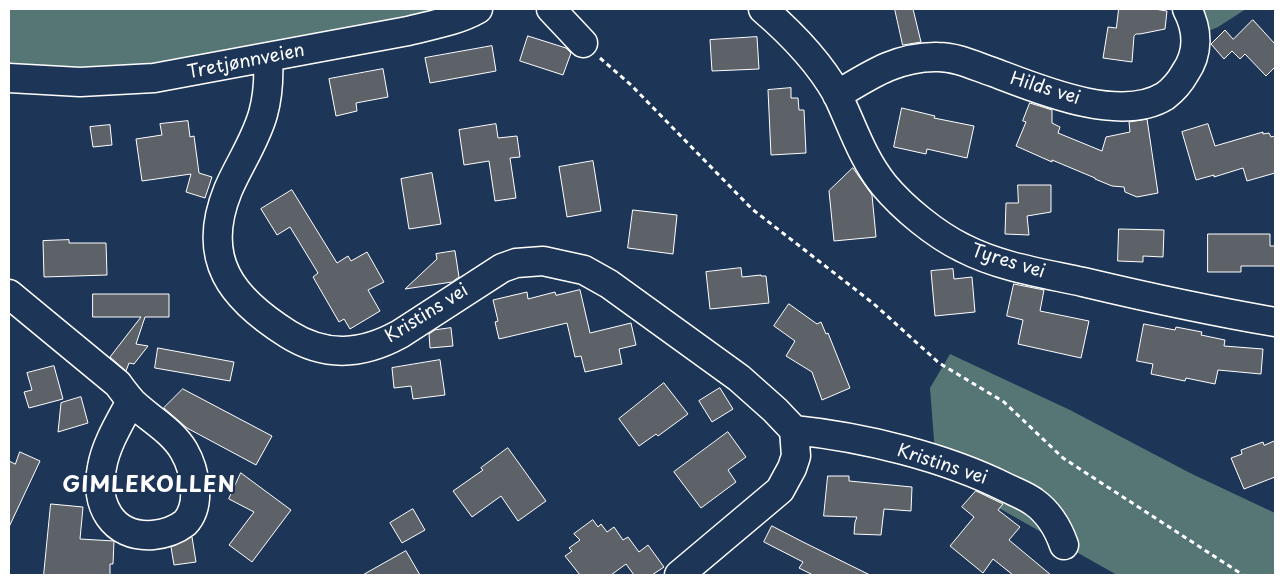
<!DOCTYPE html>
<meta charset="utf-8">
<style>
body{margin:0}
#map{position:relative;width:1284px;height:584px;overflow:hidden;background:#1d3557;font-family:"Playpen Sans",sans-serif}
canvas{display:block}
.frame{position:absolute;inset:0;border:10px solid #fff;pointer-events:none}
</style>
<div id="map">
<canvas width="1284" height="584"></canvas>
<div class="frame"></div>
</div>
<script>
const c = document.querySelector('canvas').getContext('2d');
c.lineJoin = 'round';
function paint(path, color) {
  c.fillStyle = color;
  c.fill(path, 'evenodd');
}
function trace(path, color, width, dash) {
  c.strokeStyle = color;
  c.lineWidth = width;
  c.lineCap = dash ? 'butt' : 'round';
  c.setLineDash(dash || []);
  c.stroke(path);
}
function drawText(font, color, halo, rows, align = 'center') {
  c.font = font + ' "Playpen Sans",sans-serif';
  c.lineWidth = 4.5;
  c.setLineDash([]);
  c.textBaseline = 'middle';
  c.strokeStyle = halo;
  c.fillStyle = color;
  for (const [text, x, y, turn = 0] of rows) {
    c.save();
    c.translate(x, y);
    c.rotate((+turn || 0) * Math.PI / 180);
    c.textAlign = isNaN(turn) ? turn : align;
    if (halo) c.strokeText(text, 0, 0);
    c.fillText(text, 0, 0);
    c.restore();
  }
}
paint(new Path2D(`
 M9,9H469L265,57L9,79Z
 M1178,9H1246L1218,27L1194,37Z
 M950,354L1070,410L1190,473L1275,513V575H1117L997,507L935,453L930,388Z`), '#557675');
const building = new Path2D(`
 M895,9H913L921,42L903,45Z
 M1119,9H1154L1167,11L1165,29L1140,34H1136L1134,36L1132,62L1103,58L1108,27L1116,28Z
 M1253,20L1275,44V67L1266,76L1245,54L1240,59L1232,51L1224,59L1211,44L1225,30L1233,39Z
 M528,36L566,48L571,53L563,75L520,61Z
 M757,37L759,69L712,71L710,40Z
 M492,46L496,71L430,83L425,58Z
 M383,69L388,97L356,103L357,111L336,116L329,79Z
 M791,88V98H798L799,110H804L806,153L771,155L768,90Z
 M1030,103L1052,110V123L1060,127L1058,133L1102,151L1106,137L1130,132L1129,122L1147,119L1158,193L1137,197L1125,192L1124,187L1112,186L1095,179V178L1052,160V162L1016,146L1026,122L1023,121Z
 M902,108L935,116L934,118L974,126L967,158L927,149L926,154L894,147Z
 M188,121L190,137L194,136L199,173L212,177L205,198L186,192L191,174L142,181L136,139L162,135L160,124Z
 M496,124L498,138L517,136L520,157L510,158L516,198L495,201L489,161L464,165L459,130Z
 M1208,124L1215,146L1263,132V134L1269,133L1271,137L1275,136V173L1247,181L1243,168L1214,177V175L1196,180L1182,132Z
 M110,125L112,145L93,147L90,127Z
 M593,161L601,211L567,217L559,167Z
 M853,168L872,195L876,237L834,241L829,191Z
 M432,173L441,224L409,229L401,179Z
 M1018,185H1051V212L1027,216L1029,235L1005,234L1006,203H1018Z
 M292,190L337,263L348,256L351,261L367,252L384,282L368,290L380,311L350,329L344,319L339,322L313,277L318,273L290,227L277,235L261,209Z
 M633,210L677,215L673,254L628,248Z
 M1119,229L1164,230L1163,257L1143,256V262L1118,261Z
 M1208,234H1270V246H1275V266H1241V272H1208Z
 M69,240V243H106L107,275L44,277L43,241Z
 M455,251L459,277L452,282L405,289L437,259L436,254Z
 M741,268L742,277L761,275V276H766L769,303L710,309L706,272Z
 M953,269L954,279L972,277L975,312L935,316L931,271Z
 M1014,284L1044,290L1040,311L1089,321L1081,358L1018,344L1023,320L1007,316Z
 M580,290L590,333L631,323L636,345L619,349L622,364L585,372L581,356L575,357L567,323L499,339L495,322L498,321L493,300L527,292L528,299L555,292L556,295Z
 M93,294H169V317H145L136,344L148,346L134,364L129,363L126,371L110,357L141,317H93Z
 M789,304L817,324L821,322L826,334L828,333L850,388L822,400L812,372L786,356L795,341L774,326Z
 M1144,324L1175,330L1176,327L1202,332L1201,335L1225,340L1224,346L1263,349L1261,374L1218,370L1215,384L1186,378L1185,381L1151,374L1153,364L1137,361Z
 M451,328L453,346L430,348L429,334L435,330Z
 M158,348L234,362L230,381L155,368Z
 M440,360L445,395L413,399L411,386L394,388L392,368Z
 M54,366L63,399L29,408L24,392L32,390L27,373Z
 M664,383L688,414L658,436L656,434L639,446L619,419Z
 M720,388L733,409L712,422L699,401Z
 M183,389L272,436L256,465L187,428L164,408Z
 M81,397L88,423L58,432L61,403Z
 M728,432L746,457L728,470L736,482L701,508L674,472Z
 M1275,441V477L1244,489L1231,458L1242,454L1241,450L1263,442L1264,445Z
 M508,448L546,501L518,521L501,496L472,517L453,491L483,470L481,468Z
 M20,452L40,461L9,527V461L15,464Z
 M241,473L291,510L252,562L229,545L254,512L229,499Z
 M828,476H849V481L912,487L911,511L884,509L881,535L854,534L855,522L857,517L824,516Z
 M976,491L1003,504L998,510L1020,527L1009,540L1051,575H1013L993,559L983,573L950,546L974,517L962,507Z
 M51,504L83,507L80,539L114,541L113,564H110V575H44Z
 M413,509L425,530L402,543L390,523Z
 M593,520L598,527L601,524L607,532L614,527L623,540L628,537L639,552L648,545L664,567L652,575H634L626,564L611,575H580L565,556L572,551L569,548L580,540L574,534Z
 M772,526L803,542L870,575H813L799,568L803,562L764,542Z
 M192,537L196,562L174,565L171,547Z
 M406,551L420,575H363Z`);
paint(building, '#5d6168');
trace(building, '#fff', 1);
const minor = new Path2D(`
 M551,9L583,43
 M763,9C791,33 819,62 837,94C852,125 862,158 884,185C903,208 936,235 963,248C1000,267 1042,273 1083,282C1146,297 1211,311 1275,322
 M268,58C269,76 268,96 263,114C255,142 239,164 228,190C200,259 231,298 288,334C326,358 362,355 400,334L502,268L516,263L543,261L584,270L609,284L739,378L775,410L794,430L796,456L792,468L780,490L679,575
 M9,78L80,82L154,78L408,31C431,25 457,21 478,9
 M837,95C870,75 898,56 938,57C957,57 975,66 993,72C1038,89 1120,124 1165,96C1173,90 1180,82 1185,73C1199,53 1198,30 1187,9
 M9,294L118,384C122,390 127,396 132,402C148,418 172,430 184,451C195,470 202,505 185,523C176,530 164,534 153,535C112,538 94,504 102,467C106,444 120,422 131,401
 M794,430C863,437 945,457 1007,488C1015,492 1026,496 1034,502C1048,512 1058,528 1064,545`);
trace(minor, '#fff', 31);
trace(new Path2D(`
 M600,58L631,85L752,209L874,304L939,363L1004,402L1063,458L1243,575`), '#fff', 3, [5, 4]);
trace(minor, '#1d3557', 28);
drawText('18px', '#fff', '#1d3557', [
 ["Tretjønnveien",246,62,-11],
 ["Hilds vei",1045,89,17],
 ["Tyres vei",1008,262,17],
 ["Kristins vei",427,314,-32],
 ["Kristins vei",942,465,18]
]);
c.letterSpacing = '1px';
drawText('bold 22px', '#fff', '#1d3557', [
 ["GIMLEKOLLEN",149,486]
]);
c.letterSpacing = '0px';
</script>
